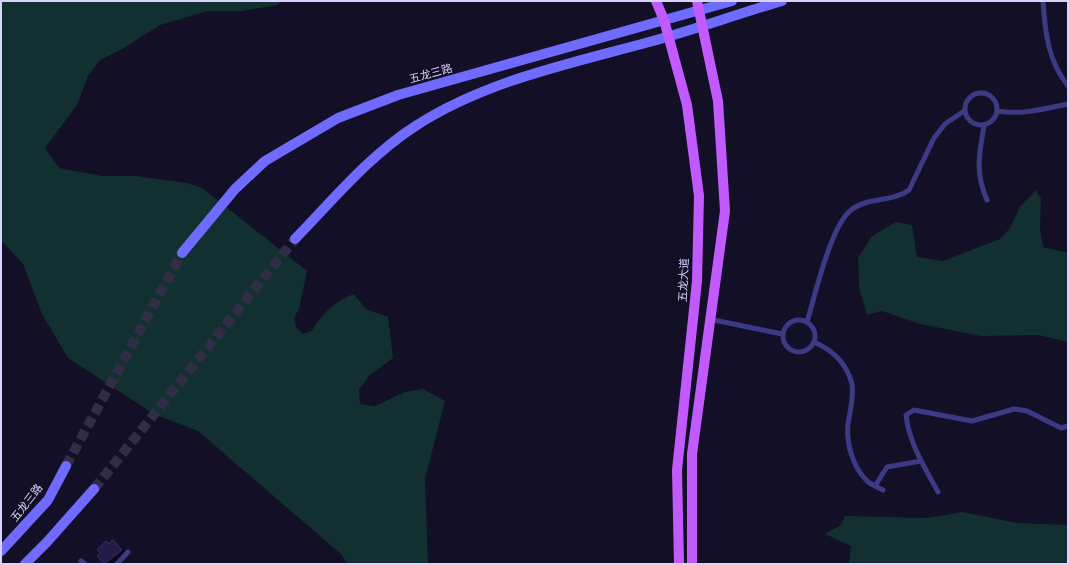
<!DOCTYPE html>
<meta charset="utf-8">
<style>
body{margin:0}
#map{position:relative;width:1069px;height:565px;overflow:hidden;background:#130f26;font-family:"Alegreya Sans",sans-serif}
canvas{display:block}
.frame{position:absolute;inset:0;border:2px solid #d9d4ff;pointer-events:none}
</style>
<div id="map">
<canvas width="1069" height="565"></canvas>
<div class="frame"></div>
</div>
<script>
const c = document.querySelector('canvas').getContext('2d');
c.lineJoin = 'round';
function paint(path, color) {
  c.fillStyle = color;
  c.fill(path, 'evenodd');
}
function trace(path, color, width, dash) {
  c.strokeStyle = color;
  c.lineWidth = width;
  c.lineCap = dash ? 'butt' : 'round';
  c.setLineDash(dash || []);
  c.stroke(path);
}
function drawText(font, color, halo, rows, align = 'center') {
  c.font = font + ' "Alegreya Sans","Noto Sans SC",sans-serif';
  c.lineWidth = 3;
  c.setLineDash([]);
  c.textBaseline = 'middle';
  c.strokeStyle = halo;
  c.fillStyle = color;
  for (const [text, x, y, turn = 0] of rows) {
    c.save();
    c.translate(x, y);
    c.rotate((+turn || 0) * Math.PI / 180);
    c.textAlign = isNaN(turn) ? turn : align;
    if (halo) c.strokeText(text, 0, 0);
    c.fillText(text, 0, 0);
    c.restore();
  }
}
paint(new Path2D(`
 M1,1H283L277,5L241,11H208L160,25L124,48L100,60L88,76L77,105L45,148L59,168L102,176H136L187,183L202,188L307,271L299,309L294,318L296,327L303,334L312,331C322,313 335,301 354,294L366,309L388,317L393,358L369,376L359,390L360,404L375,406L405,392L423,389L445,401L425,479L428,564H347L341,554L198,431L154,414L68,358L42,314L23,264L1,240Z
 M1036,190L1041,199L1040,229L1043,247L1068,253V342L1038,335L981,336L920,324L882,311L867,315L859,287L858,258L872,236L896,222L912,225L917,257L943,261L1000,239L1010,228L1020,207Z
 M962,512L1017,523L1068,525V564H849L851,546L825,534L841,525L845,516L927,518Z`), '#12302f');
paint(new Path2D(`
 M113,541L126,552L112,564H106L98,556L107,542L110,544Z`), '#0007');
const building = new Path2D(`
 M113,540L122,550L104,564L97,556L100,553L97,550L106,541L109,544Z`);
paint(building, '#241b47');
trace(building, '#3b2d73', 1);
trace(new Path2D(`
 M66,466L182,253
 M94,489L295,239`), '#312d47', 10, [10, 5]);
trace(new Path2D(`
 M1043,1C1045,32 1048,61 1068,86
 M965 109a16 16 0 1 1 32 0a16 16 0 1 1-32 0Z
 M997,111C1022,115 1044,109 1068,104
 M984,126C979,154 975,173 987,200
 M709,319L782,334
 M783 336a16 16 0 1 1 32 0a16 16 0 1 1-32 0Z
 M807,322C815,296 830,228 850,211C867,196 892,203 909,190L934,138L945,124L964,111
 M814,342C832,350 847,364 852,384C854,397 850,411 848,424C846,444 853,467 867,481C872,485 878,487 883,490
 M875,486L887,467L921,461
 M938,492C925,468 909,443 906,415L914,410L972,421L1014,409L1027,411L1061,428L1068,426
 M81,561L85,564
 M117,564L128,552`), '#3d3a85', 5);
trace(new Path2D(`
 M295,239C333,200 368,157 414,127C484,81 569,64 649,42C693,30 737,14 782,1
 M182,253L235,189L265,161L338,118L398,95L732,1
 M1,551L48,500L66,466
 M25,564L47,542L94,489`), '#6f6bff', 10);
trace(new Path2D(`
 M656,1L664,20L687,105L699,196L697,281L677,470L679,564
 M692,564V454L725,211L718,101L697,1`), '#c25bff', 10);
drawText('11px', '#d9d4ff', '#130f26', [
 ["五龙三路",431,74,-15],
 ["五龙大道",684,280,-87],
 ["五龙三路",27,503,-52]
]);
</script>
